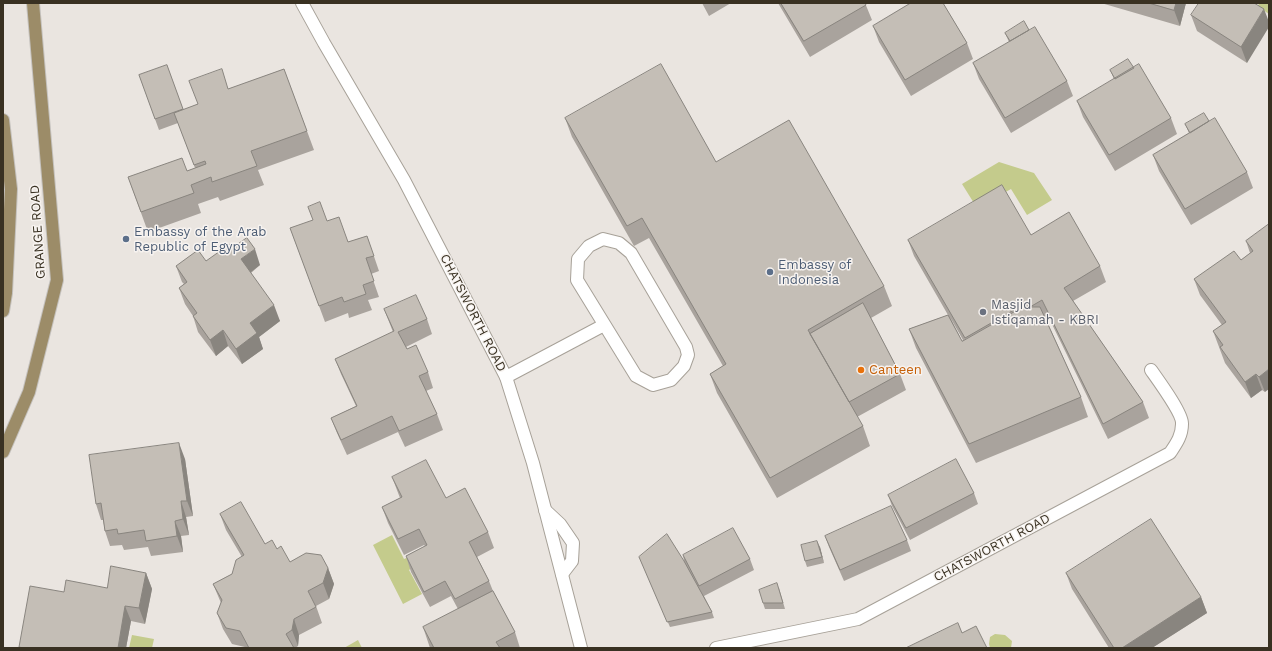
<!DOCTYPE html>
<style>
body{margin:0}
#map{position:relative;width:1272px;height:651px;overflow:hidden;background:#eae5e0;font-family:"Work Sans",sans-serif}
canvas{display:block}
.frame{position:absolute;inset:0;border:4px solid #393122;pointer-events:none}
</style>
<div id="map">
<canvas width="1272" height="651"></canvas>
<div class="frame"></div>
</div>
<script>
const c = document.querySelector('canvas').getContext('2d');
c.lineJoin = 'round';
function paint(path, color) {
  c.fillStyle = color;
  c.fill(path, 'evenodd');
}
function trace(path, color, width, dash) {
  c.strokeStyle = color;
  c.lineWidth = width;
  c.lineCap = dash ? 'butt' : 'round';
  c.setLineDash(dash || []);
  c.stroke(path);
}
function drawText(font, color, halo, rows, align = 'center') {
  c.font = font + ' "Work Sans",sans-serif';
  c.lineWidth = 3;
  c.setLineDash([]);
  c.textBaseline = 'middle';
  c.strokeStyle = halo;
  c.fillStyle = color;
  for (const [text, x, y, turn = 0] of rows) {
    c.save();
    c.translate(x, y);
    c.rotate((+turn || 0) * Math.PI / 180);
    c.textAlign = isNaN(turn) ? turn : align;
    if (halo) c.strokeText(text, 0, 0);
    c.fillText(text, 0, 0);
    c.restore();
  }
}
paint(new Path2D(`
 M1260,3H1269V14L1257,6Z
 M999,162L1034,173L1052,200L1027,215L1011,189L977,208L962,184Z
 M392,535L404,559L409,557L413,567L409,570L422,594L403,604L373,545Z
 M995,634L1005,635L1012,641L1011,648H990L989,644L990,637Z
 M132,635L154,639L152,648H129Z
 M358,640L362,648H344Z`), '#c4cb8c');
const service = new Path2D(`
 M603,239L619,243L631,253L686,347L688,355L684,366L671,380L653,385L636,376L577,280L578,259L589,246Z
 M506,377L604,325
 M545,510L560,524L573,543L572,561L562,574`);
const minor = new Path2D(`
 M302,3L324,43L404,180L506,377L533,463L581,648
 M716,648L858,619L1170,453C1176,444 1182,436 1182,424C1183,414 1158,380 1151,370`);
const primary = new Path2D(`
 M3,120L11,189L6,293L3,311
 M3,452L29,392L57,280L33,3`);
trace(service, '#a7a198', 14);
trace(minor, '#a7a198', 14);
trace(primary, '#c4c1bd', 14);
trace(service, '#fff', 12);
trace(minor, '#fff', 12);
trace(primary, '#9c8c68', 12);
paint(new Path2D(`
 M702,3H731L709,16Z
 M778,3H865L872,20L810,57Z
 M908,3H943L967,43L973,59L911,96L879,42L873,26L909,4Z
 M1101,3H1186L1180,26Z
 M1254,3L1247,63L1197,31L1191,15Z
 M1029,30L1067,81L1073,96L1011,133L979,79L973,63L1009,42L1005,33Z
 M167,65L183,110L198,104L229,89L284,69L314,150L258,170L264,185L220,201L218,197L198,204L201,213L148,232L128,177L187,171L195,168L178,123L159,130L139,75Z
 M1134,68L1171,118L1177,134L1115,171L1083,117L1077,101L1114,79L1110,70Z
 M565,118L716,162L884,286L892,306L871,318L900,374L906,390L857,417L863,426L870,446L777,498L717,393L710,374L723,366L649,238L634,246L572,137Z
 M1209,121L1247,172L1253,188L1191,225L1159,171L1153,155L1189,133L1185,124Z
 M327,221L348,242L367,236L379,271L371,274L379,297L368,300L372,310L349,318L348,313L325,322L290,228Z
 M1269,224L1265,392L1262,390L1251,398L1225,363L1213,331L1222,325L1200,295L1194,279L1241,260L1250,253L1246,241Z
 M1031,235L1100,266L1106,282L1073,301L1143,402L1149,418L1108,439L1048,316L1045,317L1081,397L1088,417L976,463L916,348L909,329L948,315L914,256L908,240ZM950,317L963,340L962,341Z
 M233,247L260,265L251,273L280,321L259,337L263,349L242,364L228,346L216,356L198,332L193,316L185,304L179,288L184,284L182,282L176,266L206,261Z
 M384,309L427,319L432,334L406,347L407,349L428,372L433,388L426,391L437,414L443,430L405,447L398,432L347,455L337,433L331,418L356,406L341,374L335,359L393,332Z
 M185,459L193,516L186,517L189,535L181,536L183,552L151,556L148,547L124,550L122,545L110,546L105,531L103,520H101L96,504Z
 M392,477L446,498L488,532L494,548L477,557L489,581L493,591L515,632L520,648H430L423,627L458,609L451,596L430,607L411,572L406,556L425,546L424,545L404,555L388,523L382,507L400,498Z
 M974,493L978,504L910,540L892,506L888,495Z
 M220,514L265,544L277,549L290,562L328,568L334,584L329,599L316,606L322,623L299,635L298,646L295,648H246L245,647L232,644L223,629L217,613L221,603L213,584L232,574L242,557L226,530Z
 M825,536L907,540L911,551L844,581L829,547Z
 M820,547L824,563L807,567L805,561Z
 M683,555L750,559L754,570L704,596L712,612L714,618L670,627L639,557L684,561Z
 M146,573L152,589L145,624L131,621L126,648H19V647L64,592L107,588Z
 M1066,573L1201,597L1207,613L1152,648H1109L1072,589Z
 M779,588L785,609H765L763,603Z`), '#a9a39d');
paint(new Path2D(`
 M1176,3H1186L1180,26L1174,10Z
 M1264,9L1269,22V27L1247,63L1241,47Z
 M255,249L260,265L247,275L241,259Z
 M274,305L280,321L259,337L263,349L242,364L236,349L250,323Z
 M223,330L228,346L216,356L210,340Z
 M1269,369V389L1265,392L1259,377Z
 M1256,374L1262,390L1251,398L1245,382Z
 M179,443L185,459L193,516L187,501Z
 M181,501L186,517L189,535L183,519Z
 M175,521L181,536L183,552L177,536Z
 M817,541L820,547L824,563L822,557Z
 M328,568L334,584L329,599L323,583Z
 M146,573L152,589L145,624L139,608Z
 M1201,597L1207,613L1152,648H1122Z
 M125,606L131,621L126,648H118Z
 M294,619L299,635L298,646L292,630Z`), '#89857f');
const building = new Path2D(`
 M781,3H865L866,5L804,41Z
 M911,3H943L967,43L905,80L873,26Z
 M1149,3H1176L1174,10Z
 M1199,3H1254L1264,9L1241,47L1191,15Z
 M1024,21L1029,30L1010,41L1005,33Z
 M1035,27L1067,81L1005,118L973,63Z
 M1128,59L1134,68L1115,79L1110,70Z
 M661,64L716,162L789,120L884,286L808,330L863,426L770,478L710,374L726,364L642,218L627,226L565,118Z
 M1139,64L1171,118L1109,155L1077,101Z
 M167,65L183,109L155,119L139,75Z
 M222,69L228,89L284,69L307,131L251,151L257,166L212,182L211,177L191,185L194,193L141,212L128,177L182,158L187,171L206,164L205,161L194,165L174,113L198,104L189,81Z
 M1204,113L1209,121L1190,133L1185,124Z
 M1215,118L1247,172L1185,209L1153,155Z
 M1002,185L1031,235L1069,212L1100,266L1064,288L1143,402L1103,424L1042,300L1030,307H1028L1026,303L965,338L908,240Z
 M320,202L327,221L339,217L348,242L367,236L374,256L366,258L374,281L363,285L366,294L344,302L342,297L319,306L290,228L313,220L308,207Z
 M1269,224V369L1259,377L1256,374L1245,382L1220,347L1223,345L1213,331L1226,322L1194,279L1234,251L1241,260L1253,251L1246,241Z
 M247,238L255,249L241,259L274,305L250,323L257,333L236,349L223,330L210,340L193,316L197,313L179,288L187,282L176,266L198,250L206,261L230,244L233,247Z
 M416,295L427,319L398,332L407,349L416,345L428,372L419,376L437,414L399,431L392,416L341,440L331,418L357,406L335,359L394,331L384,309Z
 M863,303L900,374L849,402L810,334Z
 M1023,307H1040L1081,397L969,444L909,329L948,315L962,341Z
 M179,443L187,501H181L183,519L175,521L177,536L146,541L144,530L118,534L117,529L105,531L101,503L96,504L89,455Z
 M956,459L974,493L906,528L888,495Z
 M426,460L446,498L465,488L488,532L469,542L489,581L455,599L445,581L424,592L406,556L427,545L419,529L398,539L382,507L402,497L392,477Z
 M241,502L265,544L272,540L277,549L281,546L290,562L306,553L321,555L328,568L323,583L308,591L316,607L294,619L292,630L286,634L294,648H249L240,631L226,628L217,613L222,600L213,584L232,574L236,560L244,555L220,514Z
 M891,506L907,540L840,570L825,536Z
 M1151,519L1201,597L1122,648H1114L1066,573Z
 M733,528L750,559L699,586L683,555Z
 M667,534L684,561L712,612L667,622L639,557Z
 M817,541L822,557L805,561L801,545Z
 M111,566L146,573L139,608L125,606L118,648H23L19,647L30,586L64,592L66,580L107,588Z
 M777,583L783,603H763L759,590Z
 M493,591L515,632L496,642L500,648H434L423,627Z
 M958,623L962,633L976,626L987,648H906Z`);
paint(building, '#c4beb6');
trace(building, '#89857f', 1);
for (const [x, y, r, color] of [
 [126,239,4,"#5c6f8a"],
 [770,272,4,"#5c6f8a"],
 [983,312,4,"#6b7280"],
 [861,370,4,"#e8710a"]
]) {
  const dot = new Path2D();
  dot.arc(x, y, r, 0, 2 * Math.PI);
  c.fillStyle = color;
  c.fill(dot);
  trace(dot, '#f7f3f0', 1.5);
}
drawText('13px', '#393122', '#f7f3f0', [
 ["GRANGE ROAD",38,232,-94],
 ["CHATSWORTH ROAD",473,313,63],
 ["CHATSWORTH ROAD",992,548,-28]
]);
drawText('13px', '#4e5e75', '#f7f3f0', [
 ["Embassy of the Arab",134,232],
 ["Republic of Egypt",134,247],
 ["Embassy of",778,265],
 ["Indonesia",778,280]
], 'left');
drawText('13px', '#5b616d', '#f7f3f0', [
 ["Masjid",991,305],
 ["Istiqamah - KBRI",991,320]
], 'left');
drawText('13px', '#c56008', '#f7f3f0', [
 ["Canteen",869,370]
], 'left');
</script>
